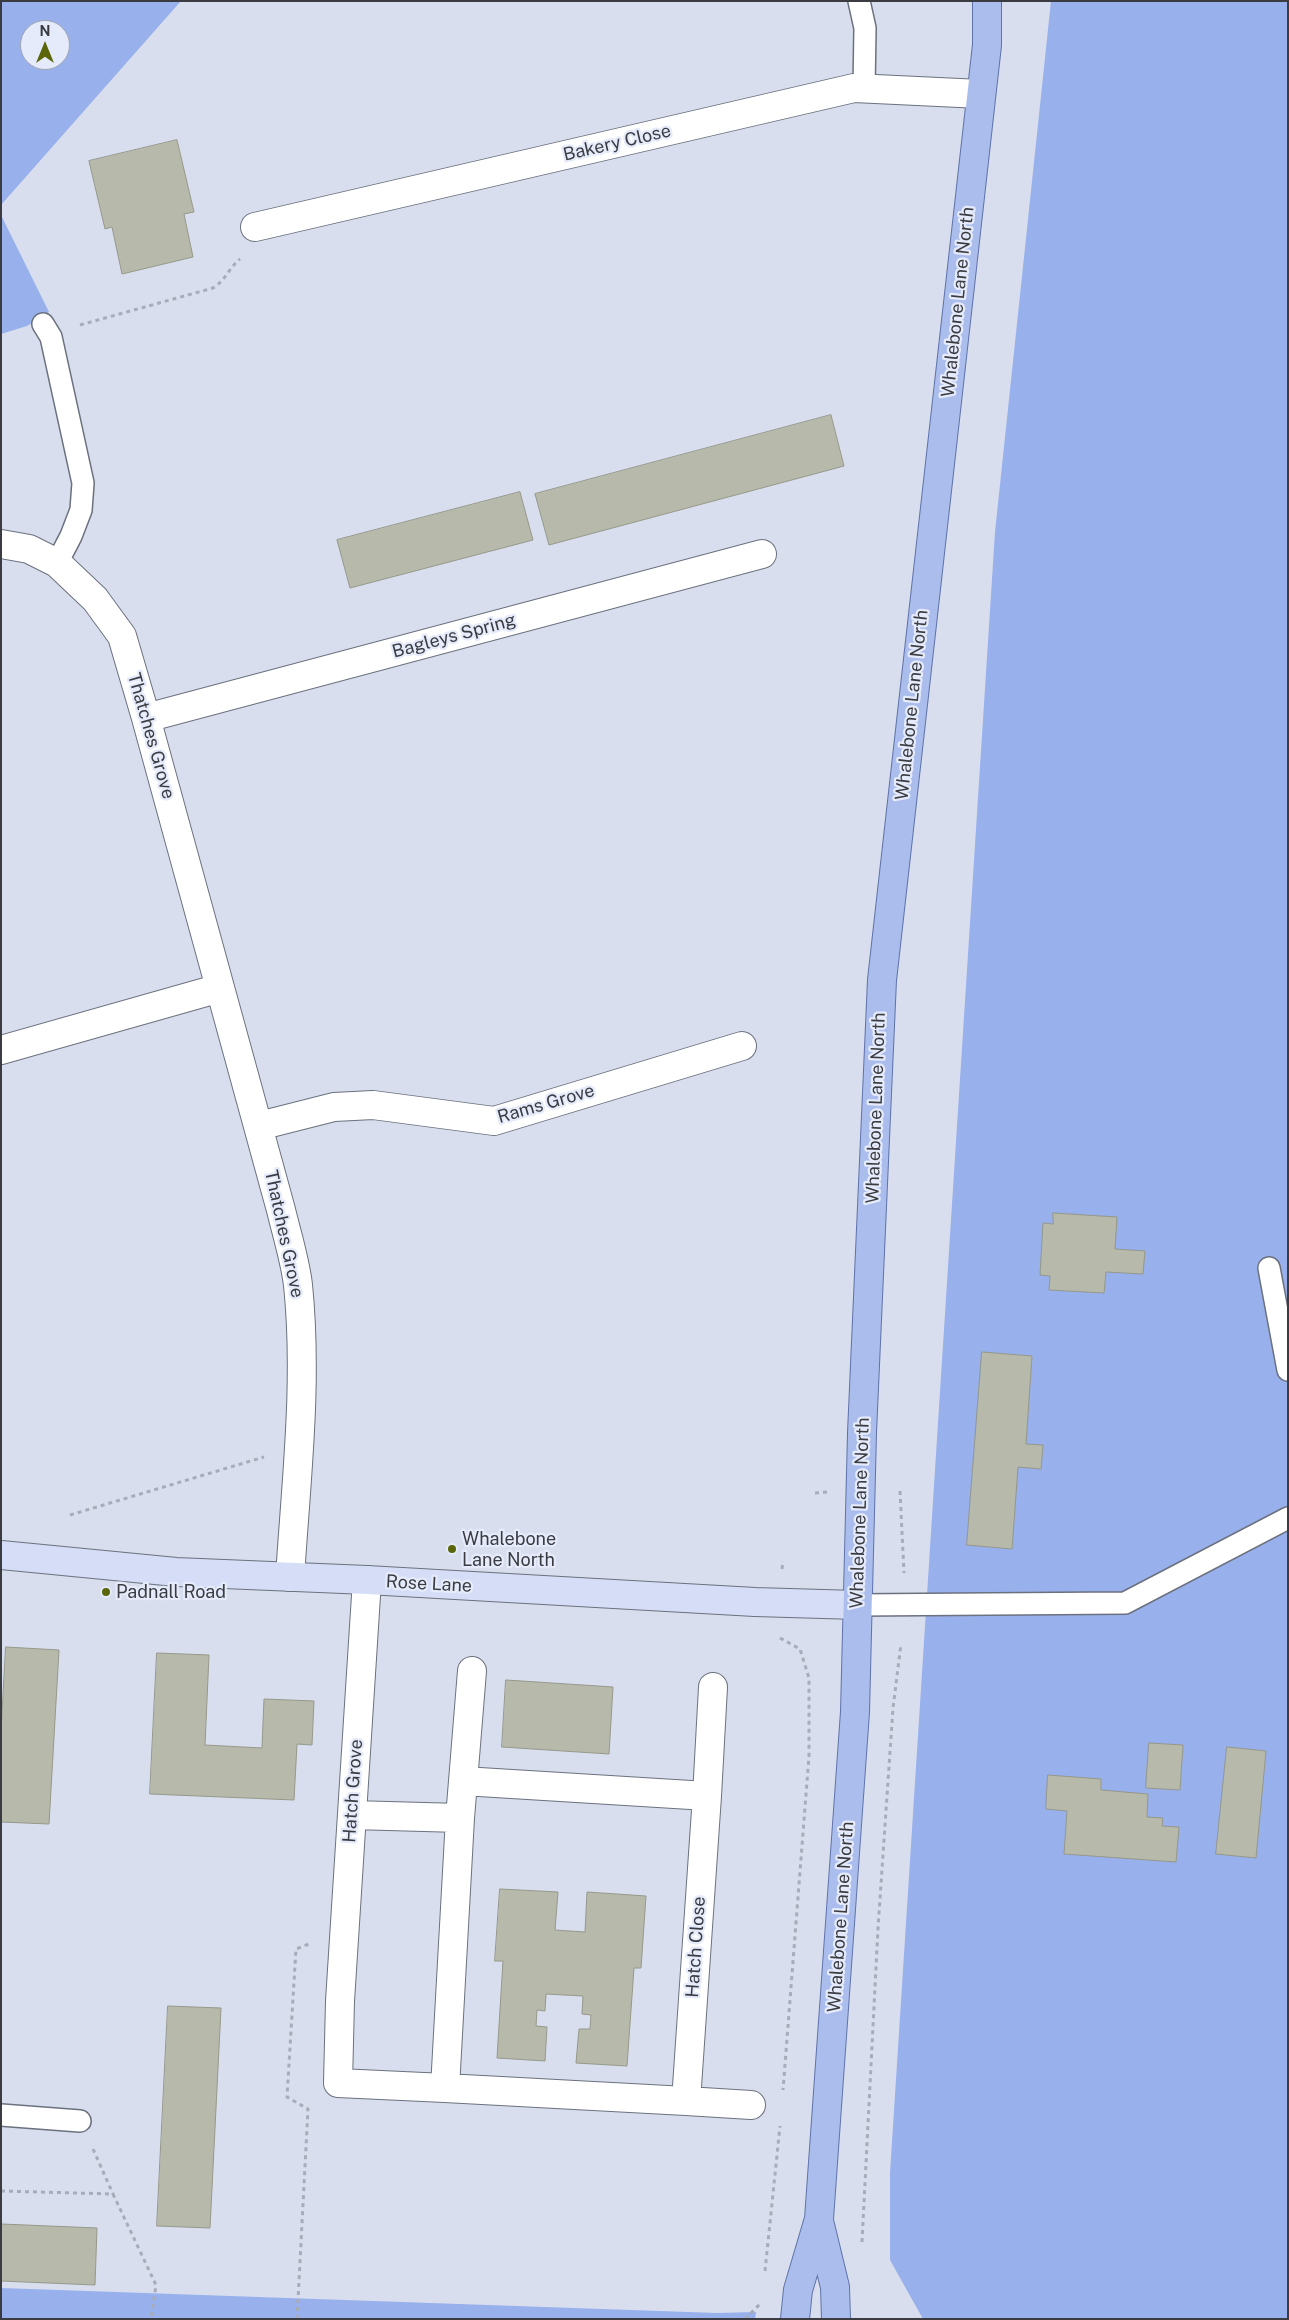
<!DOCTYPE html>
<style>
body{margin:0}
#map{position:relative;width:1289px;height:2320px;overflow:hidden;background:#d8deed;font-family:"Public Sans",sans-serif}
canvas{display:block}
.frame{position:absolute;inset:0;border:2px solid #3a3c42;pointer-events:none}
.north{position:absolute;left:20px;top:20px;width:50px;height:50px;box-sizing:border-box;background:#e5ebfa;border:1px solid #a1a5b0;border-radius:50%;rotate:0deg;font-size:14px;font-weight:700;line-height:20px;text-align:center;color:#3a3c42}
.north::after{content:'';display:block;margin:auto;width:18px;height:22px;background:#5a6609;clip-path:polygon(50% 0,100% 100%,50% 72%,0 100%)}
</style>
<div id="map">
<canvas width="1289" height="2320"></canvas>
<div class="frame"></div>
<div class="north">N</div>
</div>
<script>
const c = document.querySelector('canvas').getContext('2d');
c.lineJoin = 'round';
function paint(path, color) {
  c.fillStyle = color;
  c.fill(path, 'evenodd');
}
function trace(path, color, width, dash) {
  c.strokeStyle = color;
  c.lineWidth = width;
  c.lineCap = dash ? 'butt' : 'round';
  c.setLineDash(dash || []);
  c.stroke(path);
}
function drawText(font, color, halo, rows, align = 'center') {
  c.font = font + ' "Public Sans",sans-serif';
  c.lineWidth = 4.5;
  c.setLineDash([]);
  c.textBaseline = 'middle';
  c.strokeStyle = halo;
  c.fillStyle = color;
  for (const [text, x, y, turn = 0] of rows) {
    c.save();
    c.translate(x, y);
    c.rotate((+turn || 0) * Math.PI / 180);
    c.textAlign = isNaN(turn) ? turn : align;
    if (halo) c.strokeText(text, 0, 0);
    c.fillText(text, 0, 0);
    c.restore();
  }
}
paint(new Path2D(`
 M1,1H181L1,205ZM30,30H60V60H30Z
 M1051,1H1288V2319H923L890,2260V2173L995,532Z
 M1,215L49,312L27,326L1,334Z
 M1,2288L717,2313L756,2312L755,2319H1Z`), '#98b0ec');
const building = new Path2D(`
 M177,140L194,212L184,214L193,257L122,274L112,227L105,229L89,161Z
 M831,415L844,466L549,545L535,494Z
 M520,492L533,540L350,588L337,540Z
 M1053,1213L1117,1217L1115,1249L1145,1251L1143,1274L1106,1272L1104,1293L1049,1290L1050,1276L1040,1275L1043,1223L1053,1224Z
 M982,1352L1032,1356L1026,1444L1043,1445L1041,1469L1018,1467L1012,1549L967,1545Z
 M6,1647L59,1650L49,1824L1,1822V1731Z
 M157,1653L209,1655L205,1745L262,1748L264,1699L314,1701L312,1745L297,1744L294,1800L150,1794Z
 M506,1680L613,1687L609,1754L502,1747Z
 M1149,1743L1183,1745L1180,1790L1146,1788Z
 M1227,1747L1266,1751L1256,1858L1216,1854Z
 M1048,1775L1101,1779V1790L1148,1794L1147,1817L1163,1818L1162,1826L1179,1827L1176,1862L1064,1854L1067,1811L1046,1809Z
 M500,1889L558,1892L555,1930L585,1932L587,1892L646,1896L641,1968H634L627,2066L576,2063L579,2029H590L591,2015L582,2014L583,1996L546,1994L545,2011L537,2010L536,2026L547,2027L545,2061L497,2058L503,1961H495Z
 M168,2006L221,2008L210,2228L157,2226Z
 M1,2224L97,2228L95,2285L1,2281Z`);
paint(building, '#b7baab');
trace(building, '#95988a', 1);
const lane = new Path2D(`
 M859,1L865,28L864,89
 M43,324L51,337L83,483L81,510L71,536L57,563
 M1269,1268L1288,1370
 M857,1605L1125,1603L1288,1518
 M1,2115L80,2121`);
const street = new Path2D(`
 M255,227L854,88L981,94
 M1,544L29,549L57,563L95,599L122,636L146,718L281,1210C287,1235 295,1260 298,1285C308,1382 296,1481 290,1577
 M146,718L762,554
 M1,1050L220,988
 M259,1126L334,1107L373,1105L494,1121L742,1046
 M367,1580L340,2001L338,2083L445,2088L460,1818
 M707,1796L713,1687
 M352,1815L460,1818L472,1671
 M445,2088L686,2101L707,1796L463,1781
 M686,2101L751,2105`);
const secondary = new Path2D(`
 M1,1555L176,1572L367,1580L755,1602L857,1605`);
const primary = new Path2D(`
 M819,2221L835,2287L836,2319
 M795,2319L798,2290L819,2219L855,1712L862,1433L882,980L987,45V1`);
trace(lane, '#6b717e', 24);
trace(street, '#6b717e', 30);
trace(secondary, '#6b717e', 30);
trace(primary, '#5f73a9', 30);
trace(new Path2D(`
 M80,325L213,288C225,281 229,268 240,259
 M900,1491L904,1573
 M815,1493L827,1492
 M70,1515L264,1457
 M782,1569L783,1561
 M780,1638L800,1649L809,1678V1756L783,2090
 M93,2149L113,2194
 M1,2191L113,2194L156,2285L151,2319
 M862,2242L878,1928L893,1708L901,1644
 M765,2271L780,2126
 M297,2319L308,2109L287,2097L296,1949L309,1944
 M745,2319L760,2304`), '#a7acb8', 3, [4, 4]);
trace(lane, '#fff', 21);
trace(street, '#fff', 28);
trace(secondary, '#d5def6', 28);
trace(primary, '#abbdec', 28);
for (const [x, y, r, color] of [
 [452,1549,5,"#5a6609"],
 [106,1592,5,"#5a6609"]
]) {
  const dot = new Path2D();
  dot.arc(x, y, r, 0, 2 * Math.PI);
  c.fillStyle = color;
  c.fill(dot);
  trace(dot, '#e5ebfa', 2);
}
drawText('18px', '#3a3c42', '#e5ebfa', [
 ["Bakery Close",617,143,-13],
 ["Whalebone Lane North",958,302,-84],
 ["Bagleys Spring",454,636,-15],
 ["Whalebone Lane North",912,705,-84],
 ["Thatches Grove",151,736,74],
 ["Rams Grove",546,1104,-16],
 ["Whalebone Lane North",876,1108,-88],
 ["Thatches Grove",284,1234,78],
 ["Whalebone Lane North",860,1513,-88],
 ["Rose Lane",429,1584,3],
 ["Hatch Grove",353,1791,-86],
 ["Whalebone Lane North",841,1917,-86],
 ["Hatch Close",696,1947,-86]
]);
drawText('18px', '#3a3c42', '#e5ebfa', [
 ["Whalebone",462,1539],
 ["Lane North",462,1560],
 ["Padnall Road",116,1592]
], 'left');
</script>
